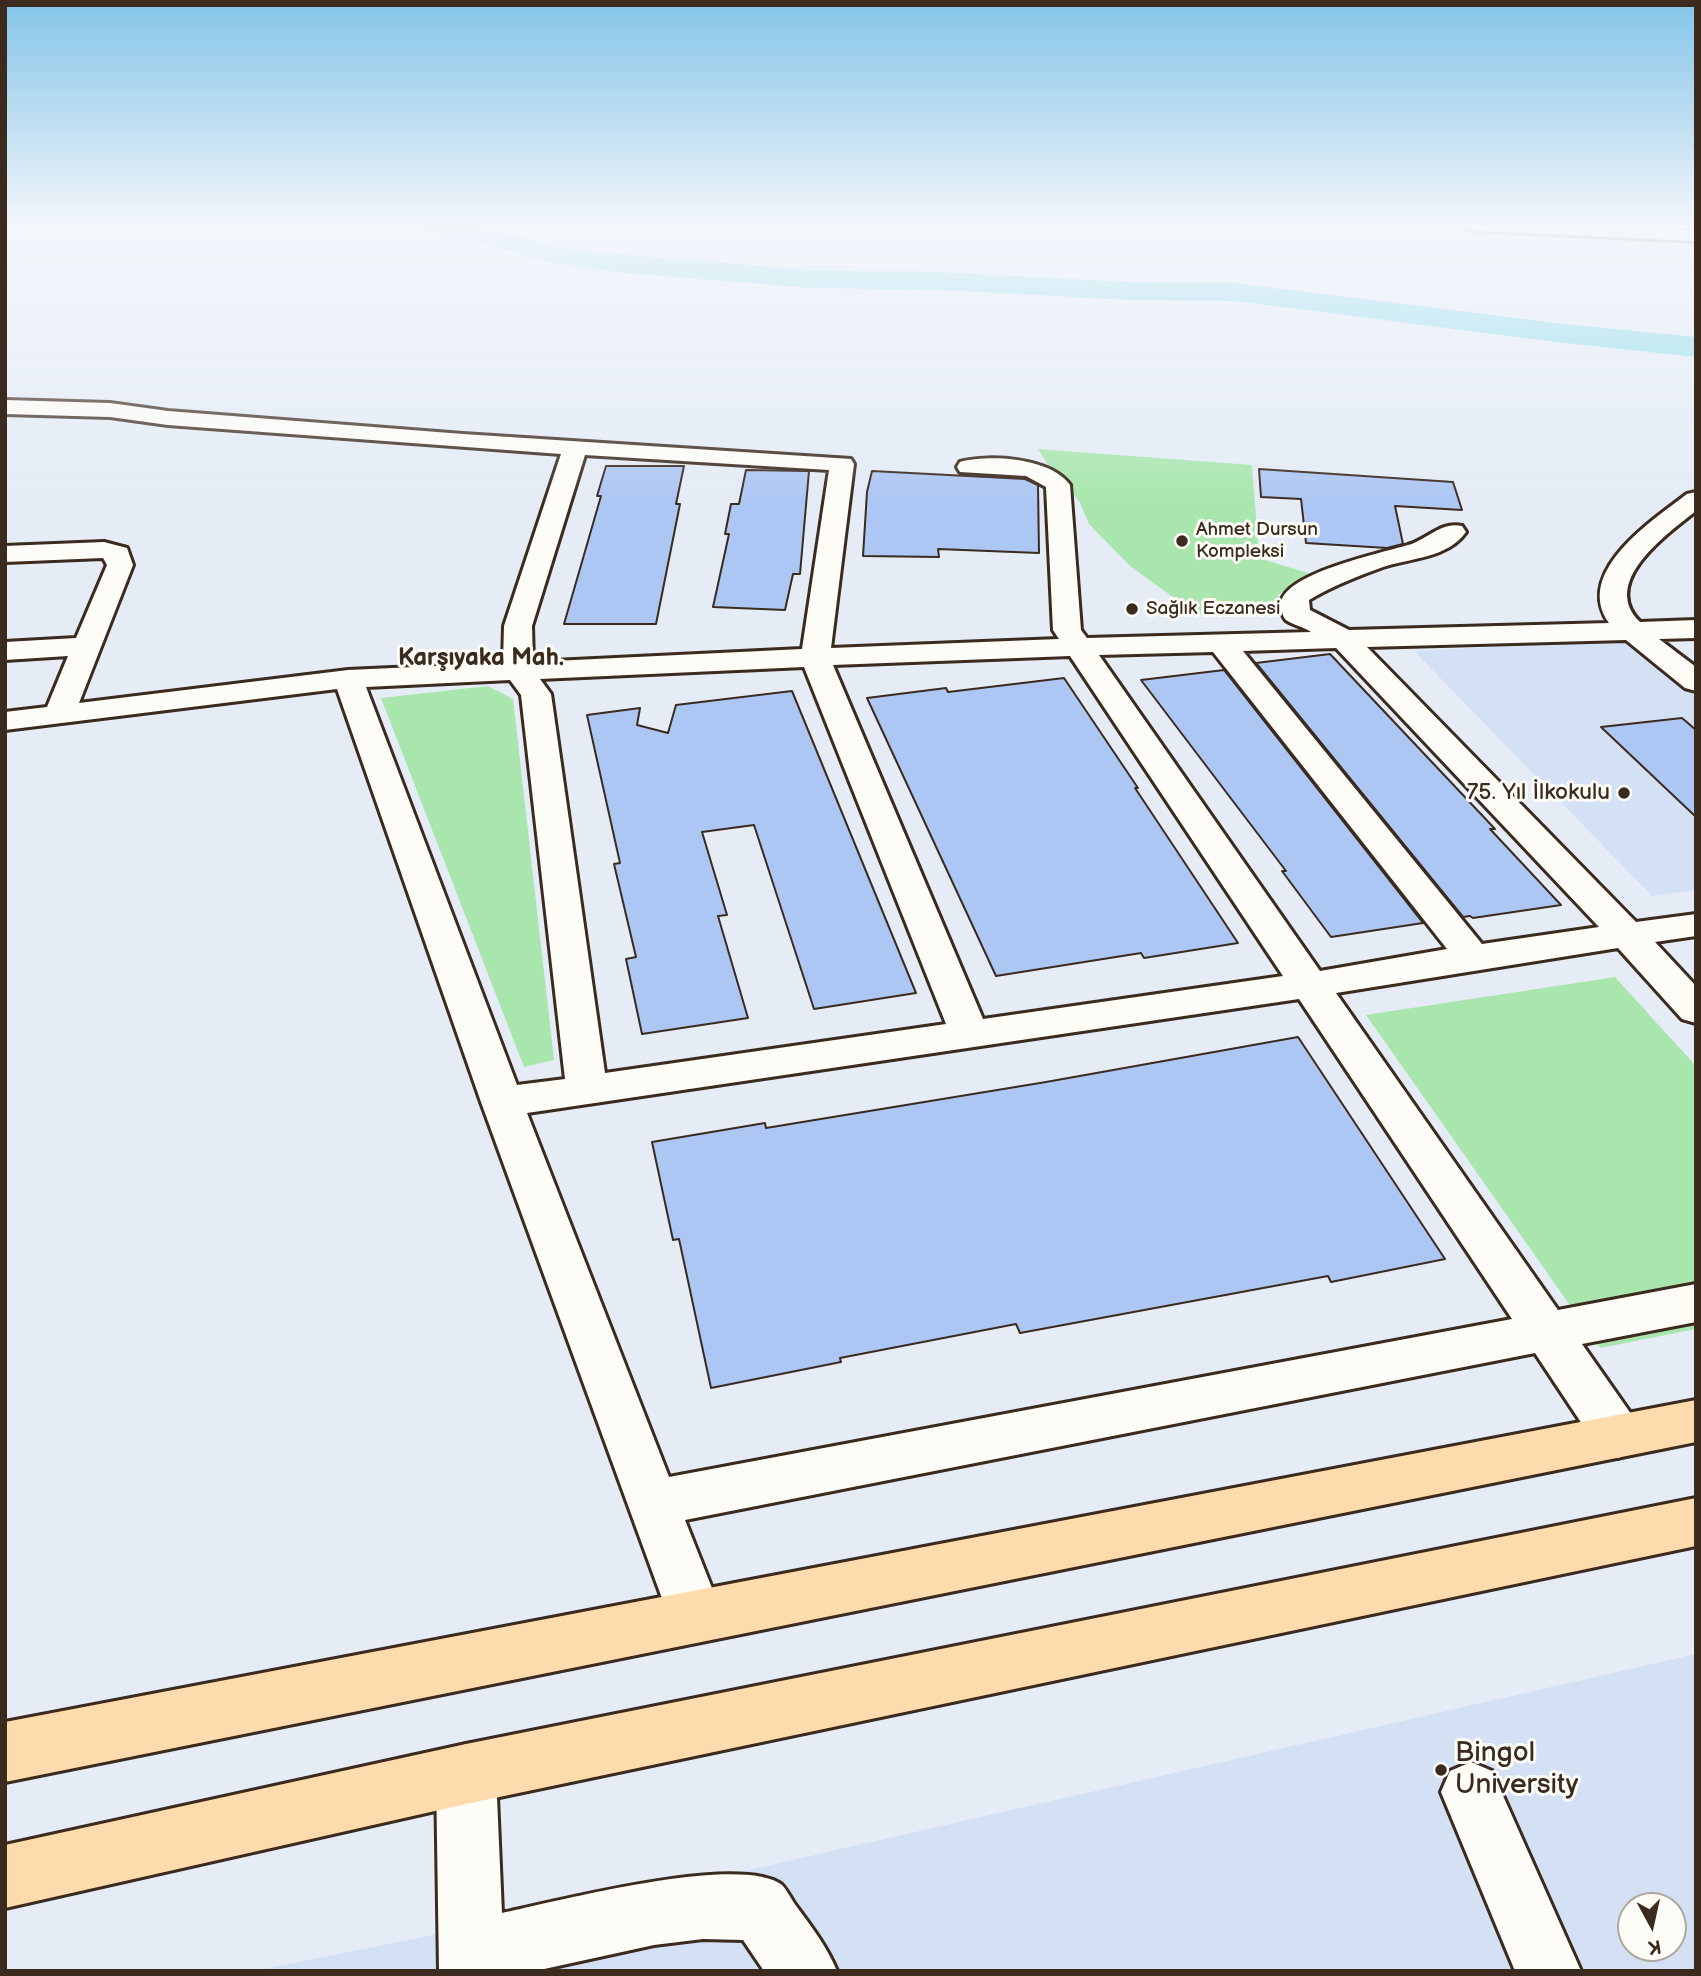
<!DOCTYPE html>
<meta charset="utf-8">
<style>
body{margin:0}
#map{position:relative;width:1701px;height:1976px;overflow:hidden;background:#e5ecf6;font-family:"Balsamiq Sans",sans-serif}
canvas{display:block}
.frame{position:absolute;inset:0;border:7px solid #3b2a1e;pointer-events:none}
.north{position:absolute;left:1617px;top:1892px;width:70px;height:70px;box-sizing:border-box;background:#fdfcf7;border:2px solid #afa8a0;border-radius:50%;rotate:172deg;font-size:19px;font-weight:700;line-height:28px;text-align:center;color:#3b2a1e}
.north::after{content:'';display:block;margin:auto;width:24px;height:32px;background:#3b2a1e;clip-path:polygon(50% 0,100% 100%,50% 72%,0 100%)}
</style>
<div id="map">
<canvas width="1701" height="1976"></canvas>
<div class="frame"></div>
<div class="north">K</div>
</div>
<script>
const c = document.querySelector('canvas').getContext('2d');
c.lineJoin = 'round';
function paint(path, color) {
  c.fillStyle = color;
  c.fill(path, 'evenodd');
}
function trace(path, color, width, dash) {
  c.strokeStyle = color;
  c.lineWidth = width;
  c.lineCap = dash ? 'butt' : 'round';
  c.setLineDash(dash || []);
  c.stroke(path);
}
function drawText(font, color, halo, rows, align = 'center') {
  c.font = font + ' "Balsamiq Sans",sans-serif';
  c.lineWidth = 6;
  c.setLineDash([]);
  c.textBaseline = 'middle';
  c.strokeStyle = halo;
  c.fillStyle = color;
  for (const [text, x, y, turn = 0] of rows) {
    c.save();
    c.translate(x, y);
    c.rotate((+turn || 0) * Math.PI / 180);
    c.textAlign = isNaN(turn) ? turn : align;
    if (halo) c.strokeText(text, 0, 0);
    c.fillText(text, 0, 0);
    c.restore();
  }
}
paint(new Path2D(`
 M1634,640L1696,697V890L1652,896L1414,651Z
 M1696,1654V1971H253L678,1886ZM1631,1906H1673V1948H1631Z`), '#d4e1f5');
paint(new Path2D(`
 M1038,449L1252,465L1259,558L1314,575L1278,595L1284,613L1185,615L1173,597L1130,566L1089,524L1079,501L1050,468Z
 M488,686L513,699L554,1060L524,1067L381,698Z
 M1615,977L1696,1066V1329L1600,1348L1366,1015Z`), '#a9e6ad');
paint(new Path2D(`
 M413,225H476L556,247L616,254L810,270L943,272L1127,282L1236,283L1556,323L1696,337V357L1556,342L1236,301L1127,300L943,290L810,288L616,272L555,263L464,239L416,231Z`), '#8bdbe8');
const building = new Path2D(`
 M606,466H684L676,504H680L656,624H564L601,496H597Z
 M1259,469L1453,482L1462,510L1395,506L1403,544L1387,548L1306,543L1301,499L1261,497Z
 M746,470L809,471L800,574H793L785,610L713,607L729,534H725L731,504H739Z
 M872,471L1025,479L1038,485L1039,553L938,549L939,557L863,556L867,492Z
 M1330,654L1495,829H1490L1561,905L1473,918L1470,916L1463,917L1256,663Z
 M1224,670L1423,923L1331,937L1282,871H1286L1141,680Z
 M1064,678L1138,788H1135L1238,943L1144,958L1141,953L996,976L867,698L946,688L948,692Z
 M792,691L916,993L814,1009L754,825L702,832L727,915L718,916L748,1018L642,1034L626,959L636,957L614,864L620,863L587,715L640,708L637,725L668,733L676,705Z
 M1682,718L1696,730V817L1601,727Z
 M1298,1037L1445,1259L1331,1282L1328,1276L1020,1333L1016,1324L840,1358L841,1362L711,1388L679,1239L673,1240L652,1142L765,1123L766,1128L1046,1082Z`);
paint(building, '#adc7f4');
trace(building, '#3b2a1e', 2);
const minor = new Path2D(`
 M1458,225H1583L1696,231V241L1467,230Z
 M5,400L110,403L168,411L463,434L851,459L854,464L831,648L1059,639L1053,630L1046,487L1026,476L960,472L957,467L960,462C990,454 1051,458 1070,485L1081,630L1087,638L1311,632C1304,627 1293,625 1286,620C1282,616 1282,611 1281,605C1280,574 1382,553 1408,545C1427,540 1441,521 1462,526L1466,532C1448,558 1410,558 1383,567C1358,576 1332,586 1309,600L1310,610L1349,630L1609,623C1573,572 1653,520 1687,494L1696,492V511C1667,534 1599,582 1640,622L1696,620V638L1659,639L1696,667V691L1685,688L1626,640L1367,647L1636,922L1696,914V936L1655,942L1696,986V1023L1682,1019L1618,948L1336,993L1558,1310L1696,1284V1322L1582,1344L1636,1421L1643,1436L1636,1451L1618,1458L1600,1451L1535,1353L685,1520L723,1616L715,1634L695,1642L675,1634L481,1102L337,689L5,730V712L47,707L68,656L5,660V642L76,638L107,565L103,558L5,562V546L104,542L127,548L133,565L79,703L348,670L503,663L504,626L561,454L168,425L110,417L5,414ZM585,455L829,470L802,649L533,662L532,626ZM1336,648L1599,927L1482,944L1243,651ZM1213,652L1447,949L1320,971L1099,655ZM1070,656L1283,976L983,1019L833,665ZM804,667L946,1024L605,1073L551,694L540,679ZM510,680L521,695L565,1079L517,1085L366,687ZM1299,999L1512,1319L669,1477L527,1113Z
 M466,1744L487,1753L496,1774L502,1913C555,1902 740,1853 782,1885C786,1889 791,1898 794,1903C810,1925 826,1945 837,1971H764L743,1940L703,1939L654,1945L535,1971H439L436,1774L445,1753Z
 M1471,1762L1492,1771L1581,1971H1515L1441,1792L1450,1771Z`);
const highway = new Path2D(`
 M1696,1400V1442L5,1782V1722Z
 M1696,1498V1546L466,1804L5,1908V1845L466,1744Z`);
trace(minor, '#3b2a1e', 6);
trace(highway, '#3b2a1e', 6);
paint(minor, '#fdfcf7');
paint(highway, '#fedbac');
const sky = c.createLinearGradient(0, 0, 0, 502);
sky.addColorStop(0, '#83c4e8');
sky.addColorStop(0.45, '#f3f6fb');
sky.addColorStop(1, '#f3f6fb00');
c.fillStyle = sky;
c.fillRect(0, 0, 1701, 502);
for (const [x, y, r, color] of [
 [1182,541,7,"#3b2a1e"],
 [1132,609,7,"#3b2a1e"],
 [1624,793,7,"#3b2a1e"],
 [1441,1770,7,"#3b2a1e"]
]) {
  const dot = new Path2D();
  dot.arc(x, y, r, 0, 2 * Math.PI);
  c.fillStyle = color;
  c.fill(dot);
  trace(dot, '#fdfcf7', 2.5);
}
drawText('19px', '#3b2a1e', '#fdfcf7', [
 ["Ahmet Dursun",1196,530],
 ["Kompleksi",1196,552],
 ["Sağlık Eczanesi",1146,609]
], 'left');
drawText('23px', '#3b2a1e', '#fdfcf7', [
 ["75. Yıl İlkokulu",1610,793]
], 'right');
drawText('bold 24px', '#3b2a1e', '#fdfcf7', [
 ["Karşıyaka Mah.",481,659]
]);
drawText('28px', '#3b2a1e', '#fdfcf7', [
 ["Bingol",1455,1754],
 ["University",1455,1786]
], 'left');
</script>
